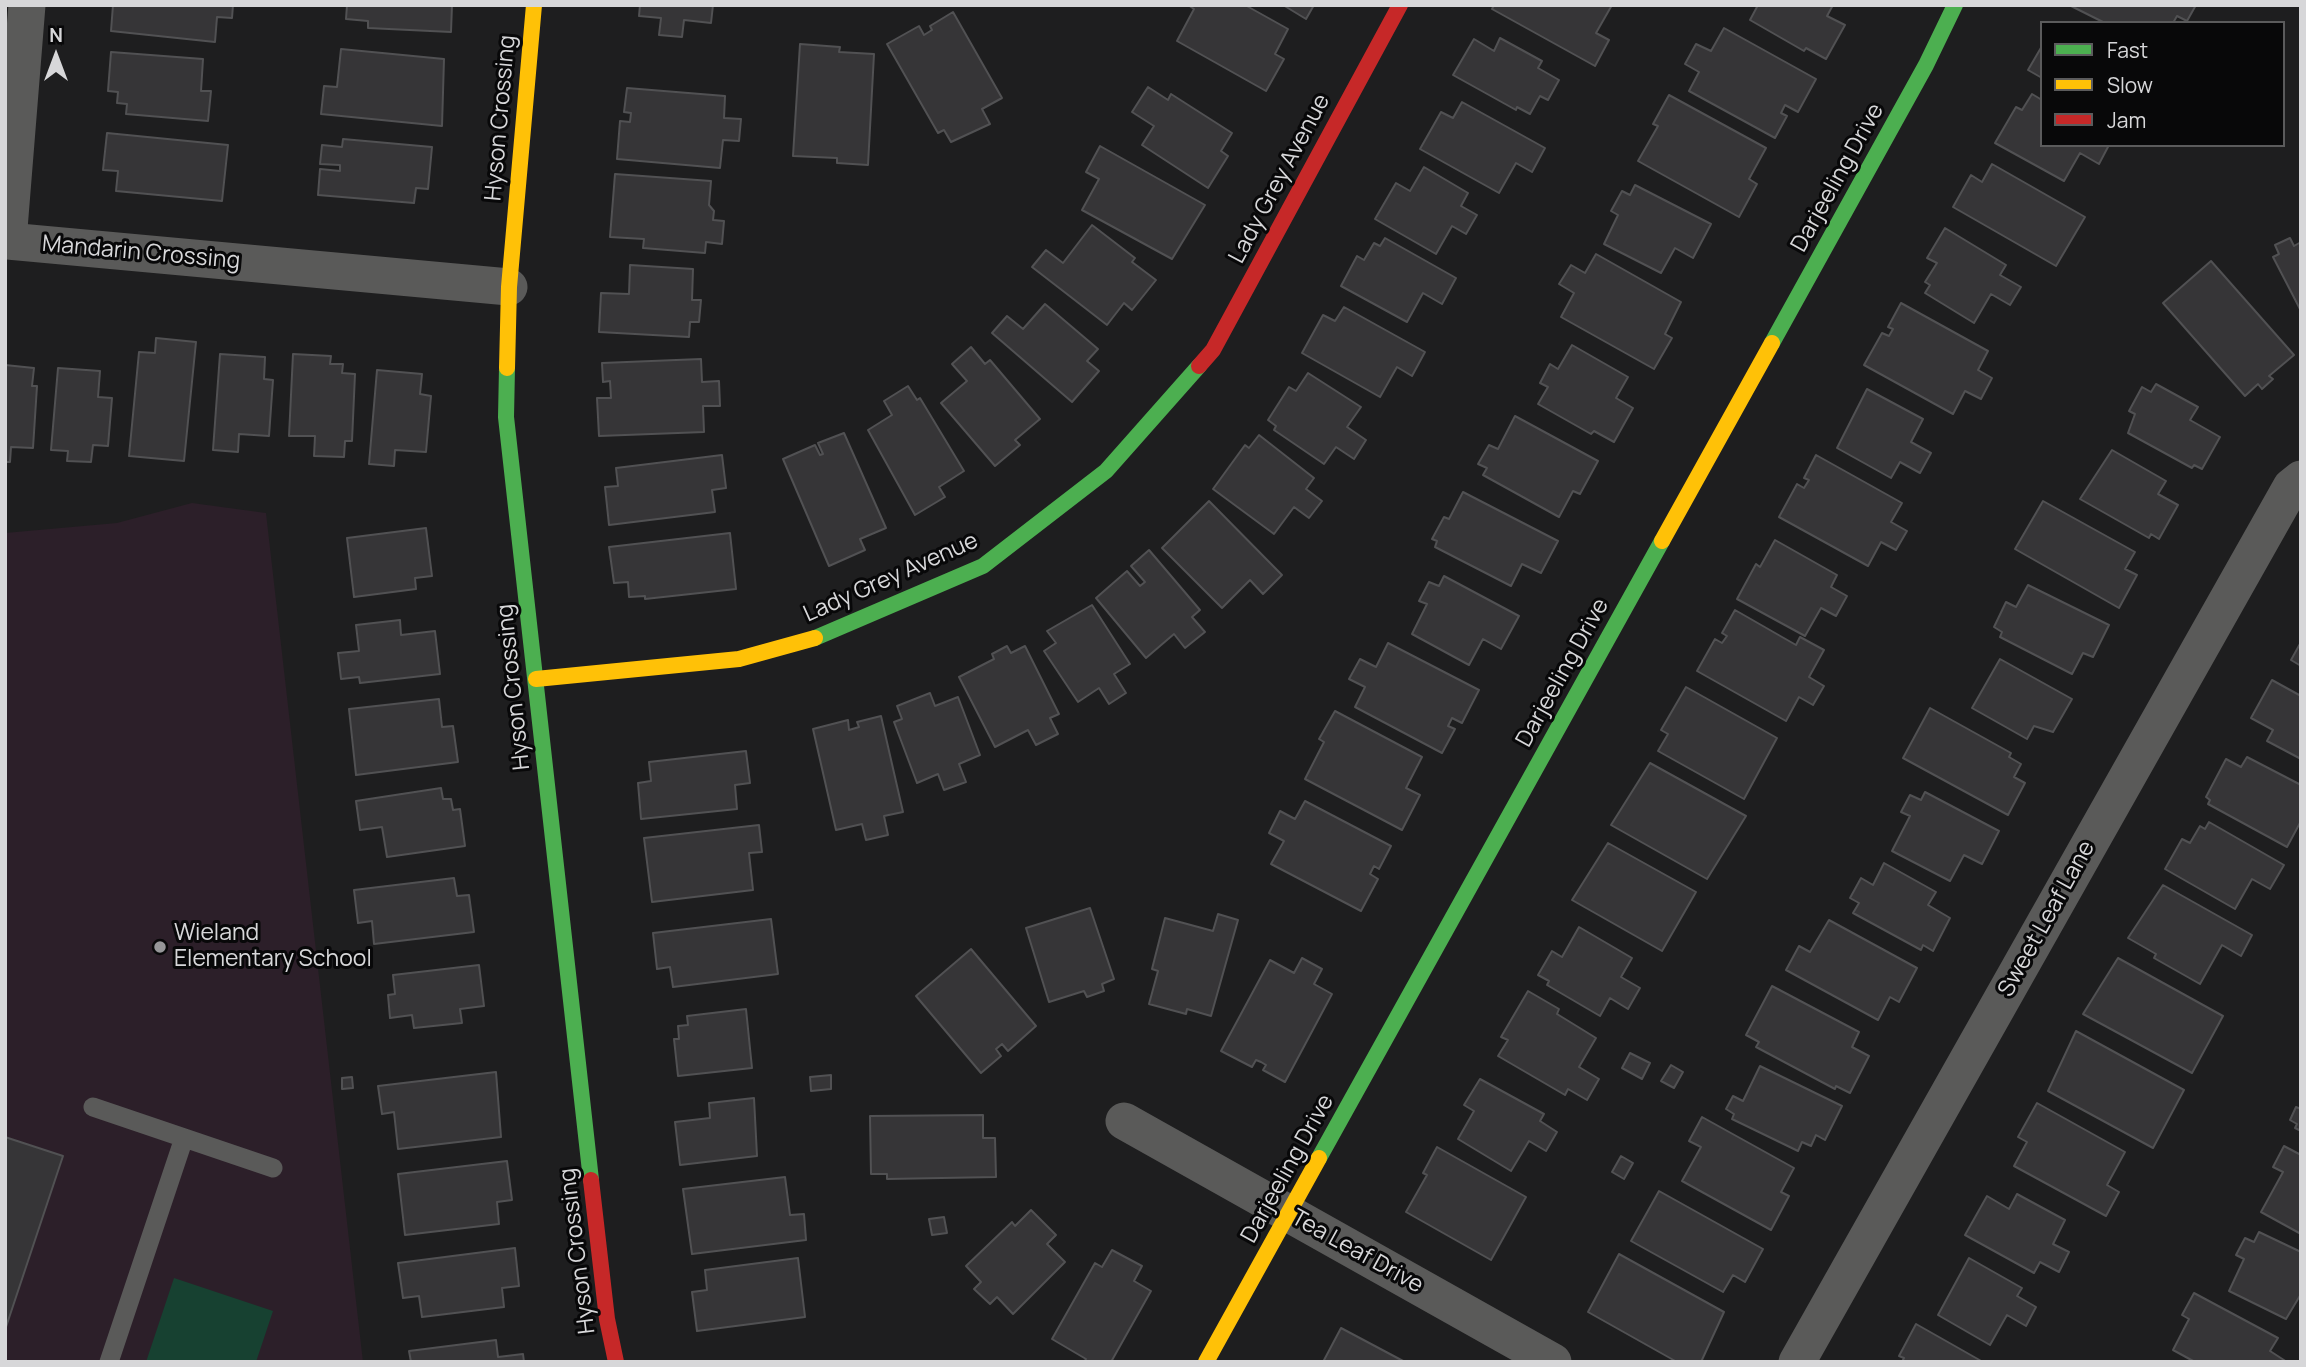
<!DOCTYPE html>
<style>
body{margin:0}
#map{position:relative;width:2306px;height:1367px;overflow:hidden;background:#1e1e1f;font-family:Manrope,sans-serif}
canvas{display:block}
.frame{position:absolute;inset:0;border:7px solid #d7d7d9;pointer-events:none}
.legend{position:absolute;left:2040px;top:21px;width:245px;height:126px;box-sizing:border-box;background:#080809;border:2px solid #5b5b5c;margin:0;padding:9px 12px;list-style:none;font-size:21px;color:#d7d7d9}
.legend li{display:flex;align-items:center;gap:14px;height:35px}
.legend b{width:35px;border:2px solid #5b5b5c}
.north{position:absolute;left:21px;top:21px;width:70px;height:70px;-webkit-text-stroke:5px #080809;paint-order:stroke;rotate:0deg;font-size:19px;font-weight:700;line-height:28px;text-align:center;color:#d7d7d9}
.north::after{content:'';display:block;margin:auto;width:24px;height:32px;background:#d7d7d9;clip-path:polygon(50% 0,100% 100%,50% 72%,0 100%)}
</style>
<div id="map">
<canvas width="2306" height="1367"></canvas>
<div class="frame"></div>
<ul class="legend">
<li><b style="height:9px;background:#4caf50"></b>Fast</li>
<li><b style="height:9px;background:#ffc107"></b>Slow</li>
<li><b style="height:9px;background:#c62828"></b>Jam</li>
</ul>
<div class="north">N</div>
</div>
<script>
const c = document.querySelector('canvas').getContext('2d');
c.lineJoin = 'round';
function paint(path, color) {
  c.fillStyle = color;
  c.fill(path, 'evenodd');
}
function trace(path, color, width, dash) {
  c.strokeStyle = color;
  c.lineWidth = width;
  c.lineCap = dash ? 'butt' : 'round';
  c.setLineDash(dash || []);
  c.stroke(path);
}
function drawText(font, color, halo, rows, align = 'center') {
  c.font = font + ' Manrope,sans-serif';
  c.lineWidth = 6;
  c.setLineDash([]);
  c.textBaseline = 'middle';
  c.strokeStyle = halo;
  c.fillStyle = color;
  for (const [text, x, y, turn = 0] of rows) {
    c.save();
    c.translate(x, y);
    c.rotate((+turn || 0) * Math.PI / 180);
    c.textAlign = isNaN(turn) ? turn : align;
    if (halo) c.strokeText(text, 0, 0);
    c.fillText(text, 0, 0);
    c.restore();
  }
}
paint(new Path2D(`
 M192,503L266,513L363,1362H5V533L117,523Z`), '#2c1f29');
paint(new Path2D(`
 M174,1278L273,1311L256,1362H146Z`), '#174131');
const building = new Path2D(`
 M113,5H233L232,18L217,17L215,42L111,31Z
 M347,5H452L451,32L368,28V21L346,19Z
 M640,5H713L711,23L684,20L682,37L659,35L661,18L639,16Z
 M1188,5H1245L1288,29L1275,54L1284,59L1266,91L1177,41L1194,9Z
 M1283,5H1314L1306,19Z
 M1494,5H1612L1596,33L1609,40L1595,66L1492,9Z
 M1758,5H1833L1827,16L1845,25L1826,59L1806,48L1804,51L1750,20Z
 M2069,5H2196L2187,21L2177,16L2173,23H2105Z
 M953,12L1002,98L982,109L990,124L951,142L944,130L938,133L887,44L919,26L924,35L932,30L930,26Z
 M1724,28L1816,79L1798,112L1785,105L1781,113L1787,116L1775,138L1689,91L1699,72L1685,64L1696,44L1711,51Z
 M1500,38L1542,61L1538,68L1559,80L1548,100L1540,96L1530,114L1517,107L1516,110L1453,75L1474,39L1494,51Z
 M800,44L840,47L839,52L874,54L868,165L837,163V158L793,156Z
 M2042,46V78L2028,70Z
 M341,49L444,59L442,126L321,114L324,86L337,87Z
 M111,52L203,59L201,91H211L208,121L126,114L127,104L117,103L118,92L108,91Z
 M1148,87L1168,100L1171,94L1232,133L1221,151L1228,156L1208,188L1142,145L1154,126L1132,112Z
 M627,88L725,96L724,118L741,119L739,141L723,140L720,168L617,159L620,121L630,122L631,113L624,112Z
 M2032,94L2042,100V145H2109L2099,164L2080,153L2064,181L1995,143L2016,107L2022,110Z
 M1669,95L1766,148L1749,179L1757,184L1739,217L1638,161L1658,126L1653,124Z
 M1462,102L1545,148L1532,172L1516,163L1499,193L1420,149L1441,112L1453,118Z
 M107,133L228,145L222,201L116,191L118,171L103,170Z
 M343,139L432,147L428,189L416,188L414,203L318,195L320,169L340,171V165L320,164L322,145L342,147Z
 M1100,146L1205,205L1172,259L1082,210L1099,179L1086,172Z
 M1992,164L2085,217L2056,266L1953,207L1971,175L1982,182Z
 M1424,167L1468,193L1461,206L1477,215L1466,234L1452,226L1436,254L1375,219L1396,183L1410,191Z
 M615,174L711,181L709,205L714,211L713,220L724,221L722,244L706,242L705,253L643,248L644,239L610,237Z
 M1635,185L1711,224L1693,258L1675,248L1661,273L1604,244L1618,215L1611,211L1622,191L1630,195Z
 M1092,225L1135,258L1132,262L1156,280L1132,310L1124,303L1107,325L1032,267L1046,250L1063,263Z
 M1945,228L2006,265L2000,275L2021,287L2010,305L1991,294L1974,323L1925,293L1930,285L1925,282L1937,263L1927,258Z
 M1385,238L1456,278L1442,304L1423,293L1407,322L1341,286L1357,256L1364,260L1374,243L1380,246Z
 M2290,238L2294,246L2301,242V311L2273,257L2279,254L2275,245Z
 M1596,254L1681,302L1665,334L1672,338L1654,369L1561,317L1574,293L1559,284L1571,265L1585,273Z
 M2211,261L2294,355L2269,376L2273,379L2262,389L2258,384L2245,396L2163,303Z
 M630,265L693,269L692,300H701L699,322H690L689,337L599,332L601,293L629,294Z
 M1901,303L1988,351L1978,370L1992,378L1981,399L1965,391L1953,414L1864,365L1882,333L1889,336L1893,329L1888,327Z
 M1045,304L1098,349L1087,361L1099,371L1072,402L992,333L1007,316L1023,329Z
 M1344,307L1425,352L1412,376L1397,367L1380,397L1302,353L1323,315L1335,321Z
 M156,338L196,342L184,461L129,456L139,352L155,353Z
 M1572,345L1628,377L1616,398L1633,408L1614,442L1594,431L1591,434L1538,404L1548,387L1540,383L1550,364L1558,369Z
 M971,347L985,364L990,360L1040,419L1015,440L1020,445L995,466L941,403L967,381L952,364Z
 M220,354L265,357L264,379L273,380L269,436L239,434L238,452L213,450Z
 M293,354L331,356L330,364H343L342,373L355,374L352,441H345L344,457L314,456L315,436H289Z
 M701,359L702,382L719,381L720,406H703L704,432L599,436L597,398H611L610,381L603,382L602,363Z
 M5,365L34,368L32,386H37L33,448L11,447L10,462H5Z
 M58,368L100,371L98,397L112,398L108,446L93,445L91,462L67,461L68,451L51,450Z
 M377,370L422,374L420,394L431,396L426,452L395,450L394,466L369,464Z
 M1308,373L1361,407L1347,427L1366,440L1354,459L1336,447L1324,464L1274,430L1276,426L1268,420L1289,387L1296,391Z
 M2156,384L2198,407L2190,420L2220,437L2202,469L2194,465L2192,468L2128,433L2135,414L2129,411L2142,387L2151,392Z
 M908,386L917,400L920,398L964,471L939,487L945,497L915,515L868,430L892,415L884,401Z
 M1867,389L1923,419L1911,442L1931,453L1920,473L1900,462L1891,478L1837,448Z
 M1515,416L1598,461L1580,494L1573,491L1559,517L1483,475L1487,468L1478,464L1489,445L1498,449Z
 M844,433L886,528L860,539L865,550L829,566L783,459L815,445L820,455L823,454L818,443Z
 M1259,435L1314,478L1306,489L1322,501L1309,518L1294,507L1274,534L1213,489L1245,445L1249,448Z
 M2112,450L2166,481L2158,494L2178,505L2159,539L2151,534L2149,538L2080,499Z
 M722,455L726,488L712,490L715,512L609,525L605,487L618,486L616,468Z
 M1816,455L1902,503L1891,522L1907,531L1896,550L1881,542L1868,566L1779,517L1797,484L1804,488L1809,480L1804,478Z
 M1463,492L1558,541L1541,573L1522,564L1511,586L1435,547L1437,541L1432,539L1444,517L1449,519Z
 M1209,501L1282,575L1263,594L1250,580L1222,608L1162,548Z
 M2043,501L2135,552L2125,569L2137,575L2119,608L2015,549Z
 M426,528L432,576L415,578L416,589L354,597L347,538Z
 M730,533L736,589L645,599V596L629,597L628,582L614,583L609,547Z
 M1775,540L1837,575L1831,587L1847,596L1836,616L1821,608L1805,636L1737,599L1756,564L1760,567Z
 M1149,550L1200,610L1192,617L1205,632L1185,648L1174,634L1146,658L1096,598L1127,571L1140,586L1145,582L1131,566Z
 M1444,576L1519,616L1501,649L1483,639L1469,665L1412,634L1427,604L1419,601L1429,582L1439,586Z
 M2028,585L2109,625L2093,657L2083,653L2072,674L2000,637L2002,632L1994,627L2006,602L2016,607Z
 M1092,605L1130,664L1114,674L1126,693L1109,704L1099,688L1078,702L1044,651L1056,643L1047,631Z
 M1735,610L1796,645L1800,637L1824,650L1809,677L1824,686L1813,705L1799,697L1786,721L1697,671L1715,639L1722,643L1727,636L1722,633Z
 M400,620L401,635L435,631L440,674L360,683L359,677L341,679L338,653L359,651L356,625Z
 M2301,642V666L2291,660Z
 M1388,643L1479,690L1462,723L1452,718L1448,726L1455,729L1442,753L1355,707L1365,687L1349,679L1360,659L1376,667Z
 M1007,646L1011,653L1025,646L1059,714L1050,718L1058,734L1036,745L1028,730L995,747L959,677L994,659L992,654Z
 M2000,659L2072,699L2053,732L2034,726L2027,739L1972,708Z
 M2272,680L2301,696V759L2267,741L2273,730L2251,718Z
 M1686,687L1777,738L1744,799L1658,751L1668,734L1661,730Z
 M930,693L935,706L958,697L980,755L959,764L966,782L944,790L938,774L917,783L894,722L902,719L897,706Z
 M439,699L442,727L453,726L458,762L356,775L349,709Z
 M1930,708L2011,753L2009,757L2021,764L2014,777L2025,783L2008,815L1903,758Z
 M1335,711L1422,757L1406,788L1420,795L1402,830L1305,779L1324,742L1319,739Z
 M881,716L903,812L884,816L888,835L866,840L862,824L836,830L813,729L848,720L849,730L859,727L857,722Z
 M746,751L750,783L735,785L737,809L641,819L638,783L651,781L649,762Z
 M2247,757L2301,785V821L2287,847L2208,804L2210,800L2206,797L2226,759L2241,767Z
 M1650,763L1746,816L1707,879L1611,825Z
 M441,788L443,799H451L453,810L460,809L465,846L387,857L382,827L360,830L356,801Z
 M1925,792L1999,831L1982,864L1964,855L1950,881L1892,851L1910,816L1901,812L1910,795L1921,800Z
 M1305,801L1391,846L1379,869L1374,866L1370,874L1378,879L1361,911L1271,864L1284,841L1269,833L1280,811L1295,819Z
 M2209,822L2284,865L2270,889L2252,879L2235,909L2165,869L2182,839L2190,843L2200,826L2205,829Z
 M759,825L762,852L749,853L753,890L652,902L644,838Z
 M1608,843L1696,892L1662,951L1572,900Z
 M1884,863L1936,892L1928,905L1950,918L1933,951L1923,945L1921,950L1853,913L1859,903L1850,898L1861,878L1873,885Z
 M454,878L457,896L469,895L474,932L374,944L372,921L358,923L354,890Z
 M2163,885L2252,935L2241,956L2222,945L2200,984L2154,958L2156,954L2128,938Z
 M1090,908L1114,979L1102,984L1104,991L1087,997L1084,991L1049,1002L1026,928Z
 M1218,914L1238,920L1211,1016L1187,1009L1186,1014L1149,1004L1158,971L1152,969L1165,918L1213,931Z
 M771,919L778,974L673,987L670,967L657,969L653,933Z
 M1829,920L1917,968L1899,1002L1890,997L1878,1020L1786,970L1799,946L1810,952Z
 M1579,927L1632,958L1621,977L1640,988L1628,1009L1610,998L1600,1016L1547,985L1549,981L1538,975L1552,951L1562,957Z
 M971,949L1036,1026L1008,1051L1002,1044L996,1049L1001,1056L981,1073L916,996Z
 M1302,958L1322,969L1314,984L1332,994L1285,1082L1263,1070L1266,1065L1261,1062L1256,1060L1252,1067L1221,1051L1270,960L1294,973Z
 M2118,958L2223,1016L2192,1073L2083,1014Z
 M479,965L484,1006L460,1009L462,1023L414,1028L412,1015L390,1018L388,995L395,994L393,975Z
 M1772,986L1859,1032L1852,1047L1869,1056L1850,1093L1836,1086L1835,1089L1756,1047L1759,1042L1746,1035Z
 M1528,991L1559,1009L1557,1014L1596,1038L1579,1067L1599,1079L1587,1100L1568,1089L1565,1095L1498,1056L1508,1040L1501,1037Z
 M746,1009L752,1068L678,1076L674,1039H679L678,1026L688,1025L687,1016Z
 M2076,1031L2184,1090L2153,1148L2048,1091Z
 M1630,1053L1650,1063L1642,1079L1622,1068Z
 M1671,1065L1683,1072L1674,1088L1661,1081Z
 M1760,1066L1842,1106L1825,1140L1816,1135L1811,1146L1802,1142L1798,1151L1732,1119L1734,1114L1726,1109L1733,1096L1743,1101Z
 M496,1072L501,1137L398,1149L394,1112L382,1114L378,1086Z
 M831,1075V1089L811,1091L810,1077Z
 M352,1077L353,1088L342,1089V1078Z
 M1480,1079L1544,1114L1540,1121L1557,1132L1546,1151L1529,1141L1511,1171L1458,1139L1474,1111L1464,1105Z
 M754,1098L757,1156L680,1165L675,1122L710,1118L709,1103Z
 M2037,1103L2125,1152L2107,1185L2119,1192L2106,1216L2014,1166L2027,1142L2018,1137Z
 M2296,1107L2301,1109V1131L2295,1128L2297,1124L2290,1120Z
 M983,1115V1138H995L996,1177L887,1179V1174H871L870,1116Z
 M1702,1117L1794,1168L1781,1192L1789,1196L1771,1230L1682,1181L1701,1147L1689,1141Z
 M5,1137L63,1156L5,1330Z
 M2284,1146L2301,1155V1234L2261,1212L2283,1172L2273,1167Z
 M1437,1147L1526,1197L1491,1260L1406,1212L1427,1175L1423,1173Z
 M1621,1156L1633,1163L1624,1179L1612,1172Z
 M507,1161L512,1200L497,1202L499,1224L405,1235L398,1174Z
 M785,1177L790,1215L804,1214L806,1240L692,1254L683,1189Z
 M1659,1191L1763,1249L1745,1282L1733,1275L1723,1292L1631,1241Z
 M2017,1194L2065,1220L2053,1244L2069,1252L2059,1272L2040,1262L2034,1273L1965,1235L1987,1196L2009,1209Z
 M1031,1210L1056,1235L1047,1244L1065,1262L1013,1314L997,1297L990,1304L974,1289L981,1282L966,1266L1012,1222L1015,1226Z
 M944,1217L947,1233L932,1235L929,1219Z
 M2259,1232L2301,1252V1294L2286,1319L2229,1291L2244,1259L2236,1255L2245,1238L2254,1242Z
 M515,1248L519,1286L502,1288L504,1307L422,1317L419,1296L403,1298L398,1263Z
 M1112,1250L1142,1266L1134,1281L1151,1291L1111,1362H1084L1086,1359L1052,1339L1095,1263L1102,1267Z
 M1619,1254L1724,1312L1701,1362H1677L1588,1312Z
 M798,1258L805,1317L697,1331L692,1292L707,1290L705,1270Z
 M1969,1258L2022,1288L2017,1296L2036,1307L2026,1326L2007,1315L1990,1345L1938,1315Z
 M2194,1293L2278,1338L2270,1351L2287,1362H2195L2173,1350L2189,1319L2182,1315Z
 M1916,1324L1983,1362H1902L1904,1358L1899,1356Z
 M1341,1328L1405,1362H1323Z
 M496,1340L498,1357L523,1354L524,1362H411L409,1351Z`);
paint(building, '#363537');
trace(building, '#515153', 2);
trace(new Path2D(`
 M93,1107L273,1168
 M109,1362L184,1138`), '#5a5a59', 19);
trace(new Path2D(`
 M27,5L8,241L509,287
 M1124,1121L1553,1362
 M1797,1362L2291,487L2301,479`), '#5a5a59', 37);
trace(new Path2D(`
 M1772,343L1926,65L1955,5
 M507,368L506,417L591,1180
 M815,638L983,566L1106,471L1199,366
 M1319,1158L1662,541`), '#4caf50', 16);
trace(new Path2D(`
 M507,368L509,287L534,5
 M1662,541L1772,343
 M536,679L739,659L815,638
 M1206,1362L1319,1158`), '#ffc107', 16);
trace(new Path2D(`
 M1199,366L1213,350L1400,5
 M591,1180L607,1319L616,1362`), '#c62828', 16);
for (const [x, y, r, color] of [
 [160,947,7,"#969698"]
]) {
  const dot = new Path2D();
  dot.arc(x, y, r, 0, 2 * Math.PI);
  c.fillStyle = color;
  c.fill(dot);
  trace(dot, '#080809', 2.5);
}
drawText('23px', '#d7d7d9', '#080809', [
 ["Hyson Crossing",501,118,-85],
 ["Darjeeling Drive",1838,178,-61],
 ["Lady Grey Avenue",1280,179,-62],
 ["Mandarin Crossing",141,253,5],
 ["Lady Grey Avenue",891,578,-24],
 ["Darjeeling Drive",1563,673,-61],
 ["Hyson Crossing",514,687,-96],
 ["Sweet Leaf Lane",2047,919,-61],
 ["Darjeeling Drive",1288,1169,-61],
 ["Hyson Crossing",578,1251,-97],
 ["Tea Leaf Drive",1357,1252,29]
]);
drawText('23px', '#d7d7d9', '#080809', [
 ["Wieland",174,934],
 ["Elementary School",174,960]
], 'left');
</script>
